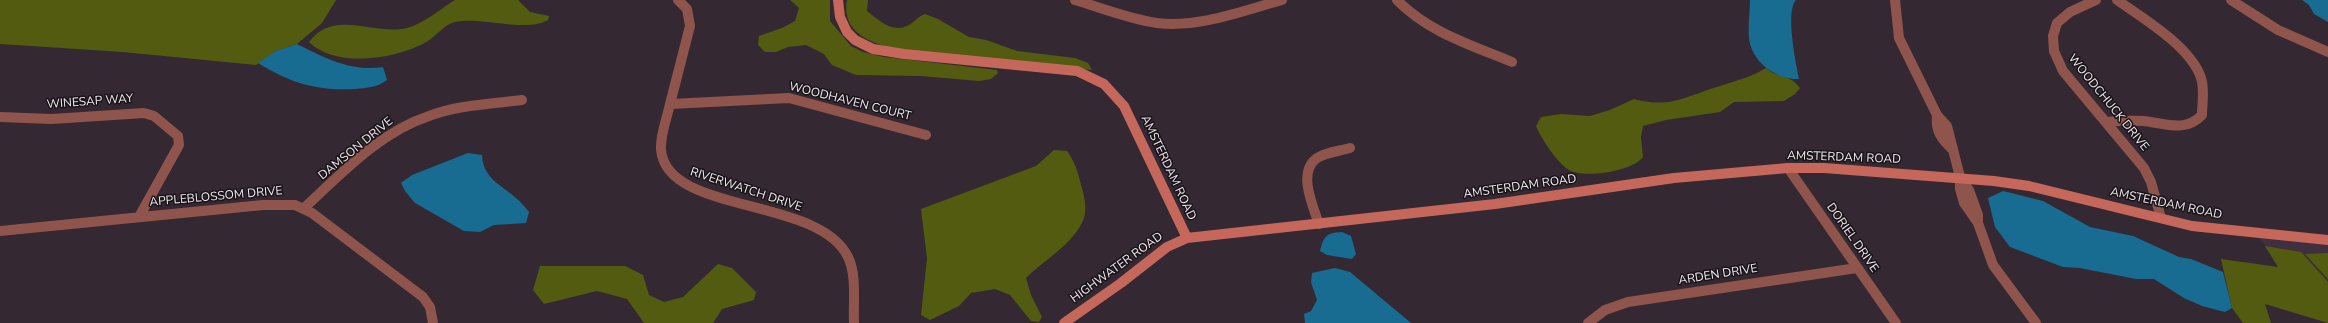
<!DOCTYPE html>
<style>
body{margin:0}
canvas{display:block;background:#342832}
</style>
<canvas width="2328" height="323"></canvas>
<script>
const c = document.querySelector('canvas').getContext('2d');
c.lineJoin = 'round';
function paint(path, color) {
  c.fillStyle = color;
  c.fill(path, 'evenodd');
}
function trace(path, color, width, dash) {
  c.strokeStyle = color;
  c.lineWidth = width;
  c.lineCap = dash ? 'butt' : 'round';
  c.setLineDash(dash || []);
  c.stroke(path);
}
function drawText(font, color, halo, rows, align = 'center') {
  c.font = font + ' "Nunito Sans",sans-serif';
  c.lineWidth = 3;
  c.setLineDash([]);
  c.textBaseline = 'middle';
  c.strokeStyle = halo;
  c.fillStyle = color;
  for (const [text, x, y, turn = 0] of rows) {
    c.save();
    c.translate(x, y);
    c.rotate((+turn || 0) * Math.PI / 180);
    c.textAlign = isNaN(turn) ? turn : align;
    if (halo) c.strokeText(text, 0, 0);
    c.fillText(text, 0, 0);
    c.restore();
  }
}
paint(new Path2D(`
 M2255,234L2328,240V298L2308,292Z`), '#402f3e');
paint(new Path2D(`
 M0,0H336L322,23L297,44L276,51L256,65L123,52L0,44Z
 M455,0H518L530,12L549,16L548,20C525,33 483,16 455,22C445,24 436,36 428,41C398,59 336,69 309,42C334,8 374,36 407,28C425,23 440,9 455,0Z
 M790,0H830V21L851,46L863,52L884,57L997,70L998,73L991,79L979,81L921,76L856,75L832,65L824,54L806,45L788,47L776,52H765L758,45L759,36L782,28L795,21L799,8Z
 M847,0H868L867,11C880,21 893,34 909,25C915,21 919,16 925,14L938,19L969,37L986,40L1017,51L1075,58L1088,63L1092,70L906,51C879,46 840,36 847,0Z
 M1766,68C1778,79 1789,73 1800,88L1795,94L1784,101L1734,102L1720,112L1666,120L1643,126L1641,137L1643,157C1633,171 1585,179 1569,170C1557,163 1541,138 1536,126L1541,117L1561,114L1590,116L1610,110L1634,99C1671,109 1686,96 1720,86C1738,80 1749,78 1766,68Z
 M1054,150L1067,151C1075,162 1078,172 1081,185C1084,194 1087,208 1084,218C1075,243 1044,260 1026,278L1031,295L1042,317L1039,322L1031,321L1010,295L995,289L971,293L959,306L930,320L921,315L927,258L921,209L1036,166Z
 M2265,246L2301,252L2328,282V323L2265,304L2271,323H2243L2232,308L2221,259L2278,267Z
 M2328,253V279L2305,254Z
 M718,264L732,268L756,292L754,300L722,309L713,323H644L627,299L597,291L544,304L533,290L540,266H625L643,275L649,295L664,302L683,297Z`), '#525b10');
paint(new Path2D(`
 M1750,0H1796C1785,11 1796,64 1799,79C1778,80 1756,65 1750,44C1747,31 1750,13 1750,0Z
 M2302,0H2328V22L2314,14L2309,5Z
 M297,44C325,58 351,72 383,67L387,80C378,87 367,88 355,89C317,91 290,83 258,63L276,51Z
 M468,153L482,155C483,178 500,184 516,198C521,202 525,207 529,212L526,223L494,225L480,232L464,231L415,203L405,191L401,183L412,175Z
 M2003,191L2043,201L2090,227L2133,236L2179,257L2191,259L2223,272L2232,308L2225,312L2202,306L2184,298L2154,279H2136L2080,268L2063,267L2010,247L1995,227L1988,198Z
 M1342,232L1351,236L1356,254L1352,259L1327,255L1320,251C1324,236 1326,233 1342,232Z
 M1335,268L1350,272L1411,323H1305L1304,314L1311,311L1317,300L1311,282L1312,273Z`), '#186c91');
trace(new Path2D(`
 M678,0L687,9L690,26C683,53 676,81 669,108C666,121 660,136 661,150C667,215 819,196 848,257C857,275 853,303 854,323
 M1075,0C1102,8 1129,19 1157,23C1199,28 1242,11 1282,0
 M1397,0C1428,32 1471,45 1512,62
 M1895,0L1899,38L1937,115L1947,126L1960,177L1969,190L1978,215V223
 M2096,0L2070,12L2057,23L2053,36L2054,51L2063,71L2144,168L2151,182L2161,218
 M2231,0L2278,30L2328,52
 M671,104L789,98L926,135
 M1937,115C1935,130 1941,139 1952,149
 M0,117L52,119L144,113L154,116L178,136L179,145L139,217
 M2106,122C2118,121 2131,120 2143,121C2165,123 2185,133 2202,115C2202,103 2205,90 2201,78C2191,47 2143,18 2117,0
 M1788,168L1896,323
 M1960,177V189L1964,203L1978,223L1993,265L2036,323
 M304,208C341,174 380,132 429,116C458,105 491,104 522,100
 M1319,224C1313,206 1297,172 1317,158C1327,152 1340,151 1350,148
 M0,231L263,205H295L312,213L423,297L430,307L433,323
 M1588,323L1605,310L1628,302L1857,268`), '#8f544b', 10);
trace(new Path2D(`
 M838,0L840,17L847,32L855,40L873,49L904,54L1077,71L1104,84L1124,106L1187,238
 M1064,323L1121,283L1167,247L1187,238L1495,204L1674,178L1788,168H1824L1994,181L2029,186L2192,226L2328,240`), '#c5685b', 10);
drawText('12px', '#f4ecf3', '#181317', [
 ["WINESAP WAY",90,102,-4],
 ["WOODHAVEN COURT",850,102,14],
 ["WOODCHUCK DRIVE",2108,103,51],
 ["DAMSON DRIVE",356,149,-39],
 ["AMSTERDAM ROAD",1844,158,2],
 ["AMSTERDAM ROAD",1168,168,65],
 ["AMSTERDAM ROAD",1520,187,-8],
 ["RIVERWATCH DRIVE",746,190,18],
 ["APPLEBLOSSOM DRIVE",216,197,-5],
 ["AMSTERDAM ROAD",2166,204,12],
 ["DORIEL DRIVE",1852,238,55],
 ["HIGHWATER ROAD",1117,268,-36],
 ["ARDEN DRIVE",1718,275,-9]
]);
</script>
